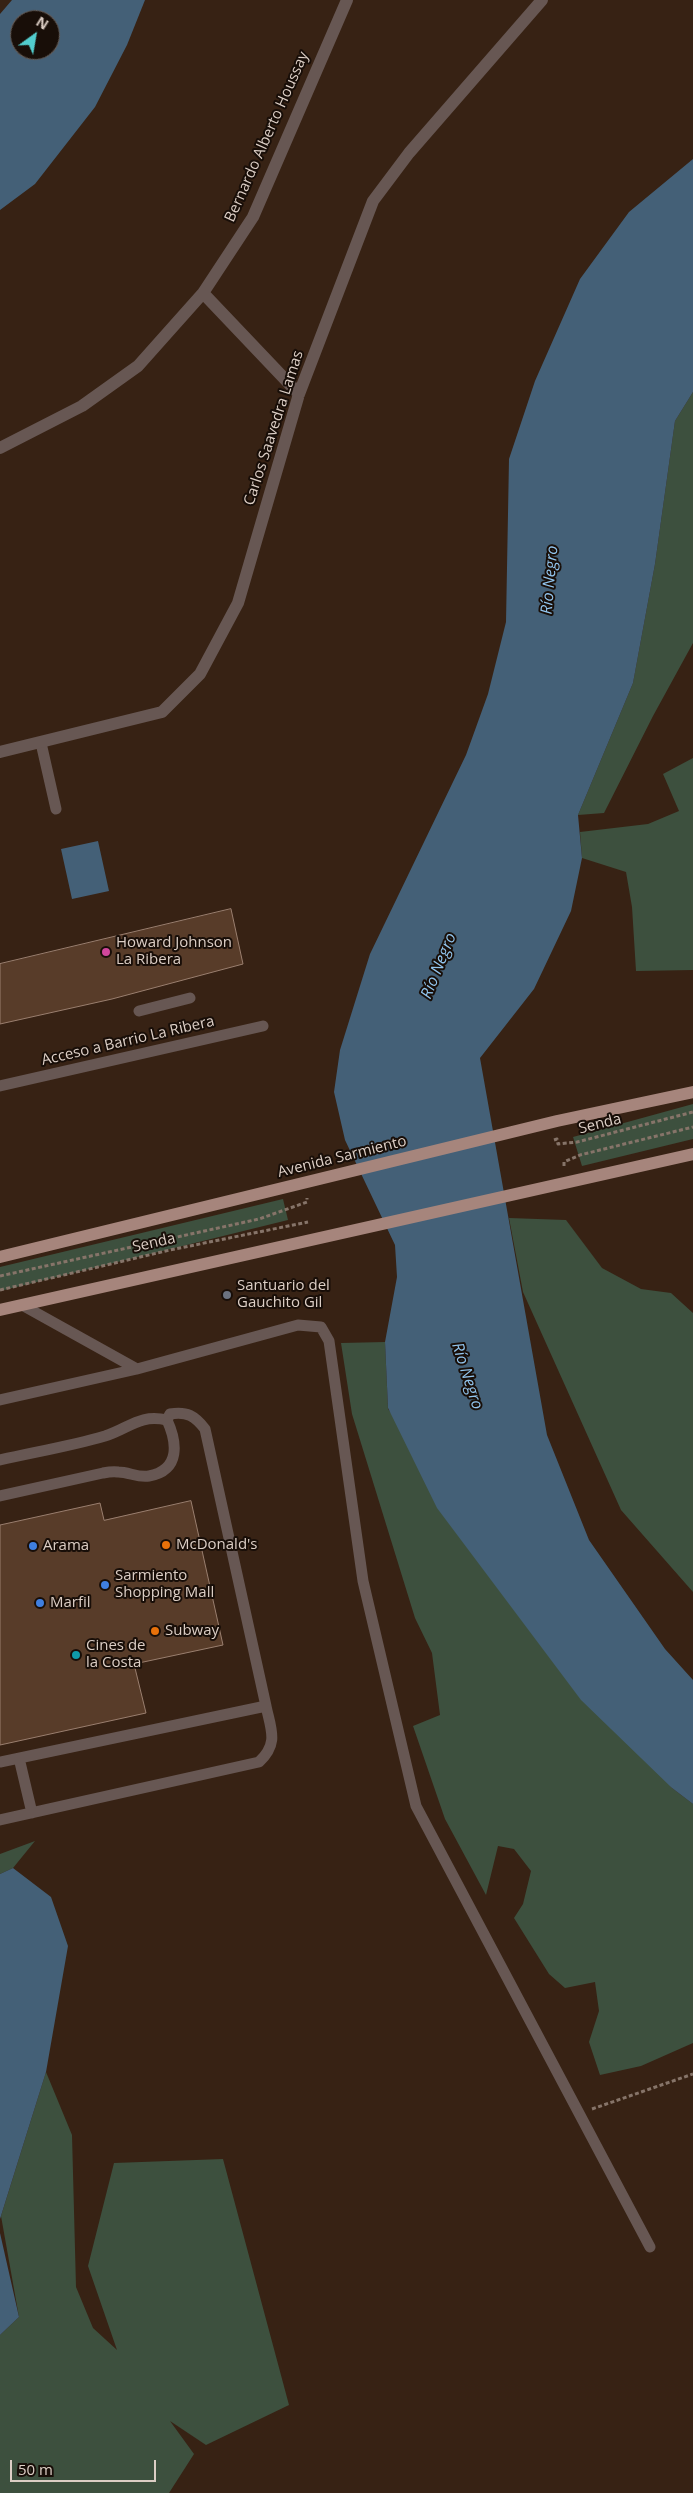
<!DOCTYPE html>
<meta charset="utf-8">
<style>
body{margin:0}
#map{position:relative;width:693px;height:2493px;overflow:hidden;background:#372214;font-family:"Open Sans",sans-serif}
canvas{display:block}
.north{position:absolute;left:10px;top:10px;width:50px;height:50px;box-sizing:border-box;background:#180e08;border:1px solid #665b54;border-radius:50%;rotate:32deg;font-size:14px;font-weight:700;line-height:20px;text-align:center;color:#dccec5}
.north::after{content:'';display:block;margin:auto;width:18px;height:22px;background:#52cdce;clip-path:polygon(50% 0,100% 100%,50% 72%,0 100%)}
.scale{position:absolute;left:10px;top:2460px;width:146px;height:22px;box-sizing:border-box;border:2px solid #dccec5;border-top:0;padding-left:6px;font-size:15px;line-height:18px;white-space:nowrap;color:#dccec5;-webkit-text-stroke:4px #180e08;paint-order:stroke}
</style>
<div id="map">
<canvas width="693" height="2493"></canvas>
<div class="north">N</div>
<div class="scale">50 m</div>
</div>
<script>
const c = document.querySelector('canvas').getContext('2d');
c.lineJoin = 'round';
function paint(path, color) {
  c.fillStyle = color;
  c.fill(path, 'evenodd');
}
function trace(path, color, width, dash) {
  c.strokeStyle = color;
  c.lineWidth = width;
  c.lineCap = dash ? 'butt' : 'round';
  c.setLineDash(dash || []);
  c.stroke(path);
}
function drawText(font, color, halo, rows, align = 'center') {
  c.font = font + ' "Open Sans",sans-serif';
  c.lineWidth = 4;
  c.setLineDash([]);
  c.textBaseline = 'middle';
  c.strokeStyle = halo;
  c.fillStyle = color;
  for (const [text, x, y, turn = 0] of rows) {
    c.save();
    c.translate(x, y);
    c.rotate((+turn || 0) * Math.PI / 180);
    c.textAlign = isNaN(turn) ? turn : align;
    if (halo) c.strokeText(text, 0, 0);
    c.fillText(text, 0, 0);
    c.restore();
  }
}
paint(new Path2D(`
 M693,392V643L653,716L604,813L578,815L633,683L655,564L675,421Z
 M693,758V970L636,971L632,907L626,872L582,858L580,832L648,824L679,811L663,774Z
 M693,1104V1139L582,1166L573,1137Z
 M283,1199L288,1220L0,1291V1267Z
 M509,1218L566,1220L602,1268L641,1289L671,1293L693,1313V1592L621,1510L523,1292Z
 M385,1342L388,1409L672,1788L693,1804V2043L641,2066L600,2075L589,2042L599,2011L595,1982L565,1988L549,1974L514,1918L523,1904L531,1871L514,1849L498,1846L486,1895L445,1819L413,1726L440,1715L432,1653L415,1618L352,1414L341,1343Z
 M35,1841L13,1868L0,1874V1854Z
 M46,2072L72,2135L76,2287L93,2328L117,2350L88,2266L114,2163L223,2159L289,2405L206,2445L170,2421L194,2454L169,2493H0V2335L19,2317L1,2216Z`), '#3d503e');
paint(new Path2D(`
 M12,0H145L127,45L95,107L35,184L0,210V14ZM20,20H50V50H20Z
 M693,159V392L675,421L655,564L633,683L578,815L582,858L571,911L534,989L480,1058L547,1435L589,1540L665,1649L693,1680V1804L672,1788L581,1700L437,1508L388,1408L385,1342L397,1277L395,1245L345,1140L334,1092L340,1050L370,954L466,755L488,694L506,622L509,459L535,381L580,279L629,212Z
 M98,841L109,891L72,899L61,849Z
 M13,1868L51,1897L68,1946L46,2072L0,2219V1874Z
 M0,2233L19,2317L0,2335Z`), '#446077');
const building = new Path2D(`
 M231,909L243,964L112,999L0,1024V964Z
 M191,1501L223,1645L134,1664L146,1713L0,1745V1525L100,1503L104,1520Z`);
paint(building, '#583c29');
trace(building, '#9a7f6f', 1);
trace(new Path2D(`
 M554,1140L557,1139L558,1144L577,1142L693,1112
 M564,1166V1162L580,1155L693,1127
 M0,1276L259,1219L307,1202V1198
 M0,1290L170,1250L308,1222
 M592,2109L693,2074`), '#867469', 3, [4, 2.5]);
trace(new Path2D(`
 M41,743L56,809
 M139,1011L190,998
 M0,1086L263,1026
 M22,1305L137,1369L298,1325L321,1327L329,1341L363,1581L416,1806L650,2247
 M0,1400L137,1369
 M0,1460C35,1452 71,1446 105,1436C130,1428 139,1414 167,1420
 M0,1496L103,1473C108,1472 113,1471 118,1472C129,1472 138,1478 149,1476C181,1470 177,1442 167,1420
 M19,1758L32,1813
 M0,1762L266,1706L205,1429C195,1416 187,1411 170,1414L167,1420
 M0,1820L259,1762C279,1743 271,1730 266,1706`), '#675753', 11);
trace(new Path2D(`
 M203,293L299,394
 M0,448L82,406L138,366L203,293L253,217L347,0
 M0,752L162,712L200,674L238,603L299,394L373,201L409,153L542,0`), '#675753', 12);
trace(new Path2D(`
 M0,1257L557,1121L693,1092
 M0,1310L693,1154`), '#a6857c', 12);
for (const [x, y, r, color] of [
 [106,952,5,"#d1479c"],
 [227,1295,5,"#6b7280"],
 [166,1545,5,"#e8710a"],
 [33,1546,5,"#3f7fe0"],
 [105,1585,5,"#3f7fe0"],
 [40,1603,5,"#3f7fe0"],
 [155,1631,5,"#e8710a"],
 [76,1655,5,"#0f9aa8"]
]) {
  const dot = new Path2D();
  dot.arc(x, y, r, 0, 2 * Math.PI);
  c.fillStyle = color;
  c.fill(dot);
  trace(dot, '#180e08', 2);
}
drawText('15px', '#dccec5', '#180e08', [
 ["Bernardo Alberto Houssay",267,137,-66],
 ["Carlos Saavedra Lamas",274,428,-72],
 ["Acceso a Barrio La Ribera",128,1041,-13],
 ["Senda",600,1124,-14],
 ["Avenida Sarmiento",342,1157,-14],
 ["Senda",154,1243,-13]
]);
drawText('15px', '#dccec5', '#180e08', [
 ["Howard Johnson",116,943],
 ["La Ribera",116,960],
 ["Santuario del",237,1286],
 ["Gauchito Gil",237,1303],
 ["McDonald's",176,1545],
 ["Arama",43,1546],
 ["Sarmiento",115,1576],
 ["Shopping Mall",115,1593],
 ["Marfil",50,1603],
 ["Subway",165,1631],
 ["Cines de",86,1646],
 ["la Costa",86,1663]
], 'left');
drawText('italic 16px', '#92c5ee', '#180e08', [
 ["Río Negro",550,580,-85],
 ["Río Negro",439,966,-68],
 ["Río Negro",467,1376,72]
]);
</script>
